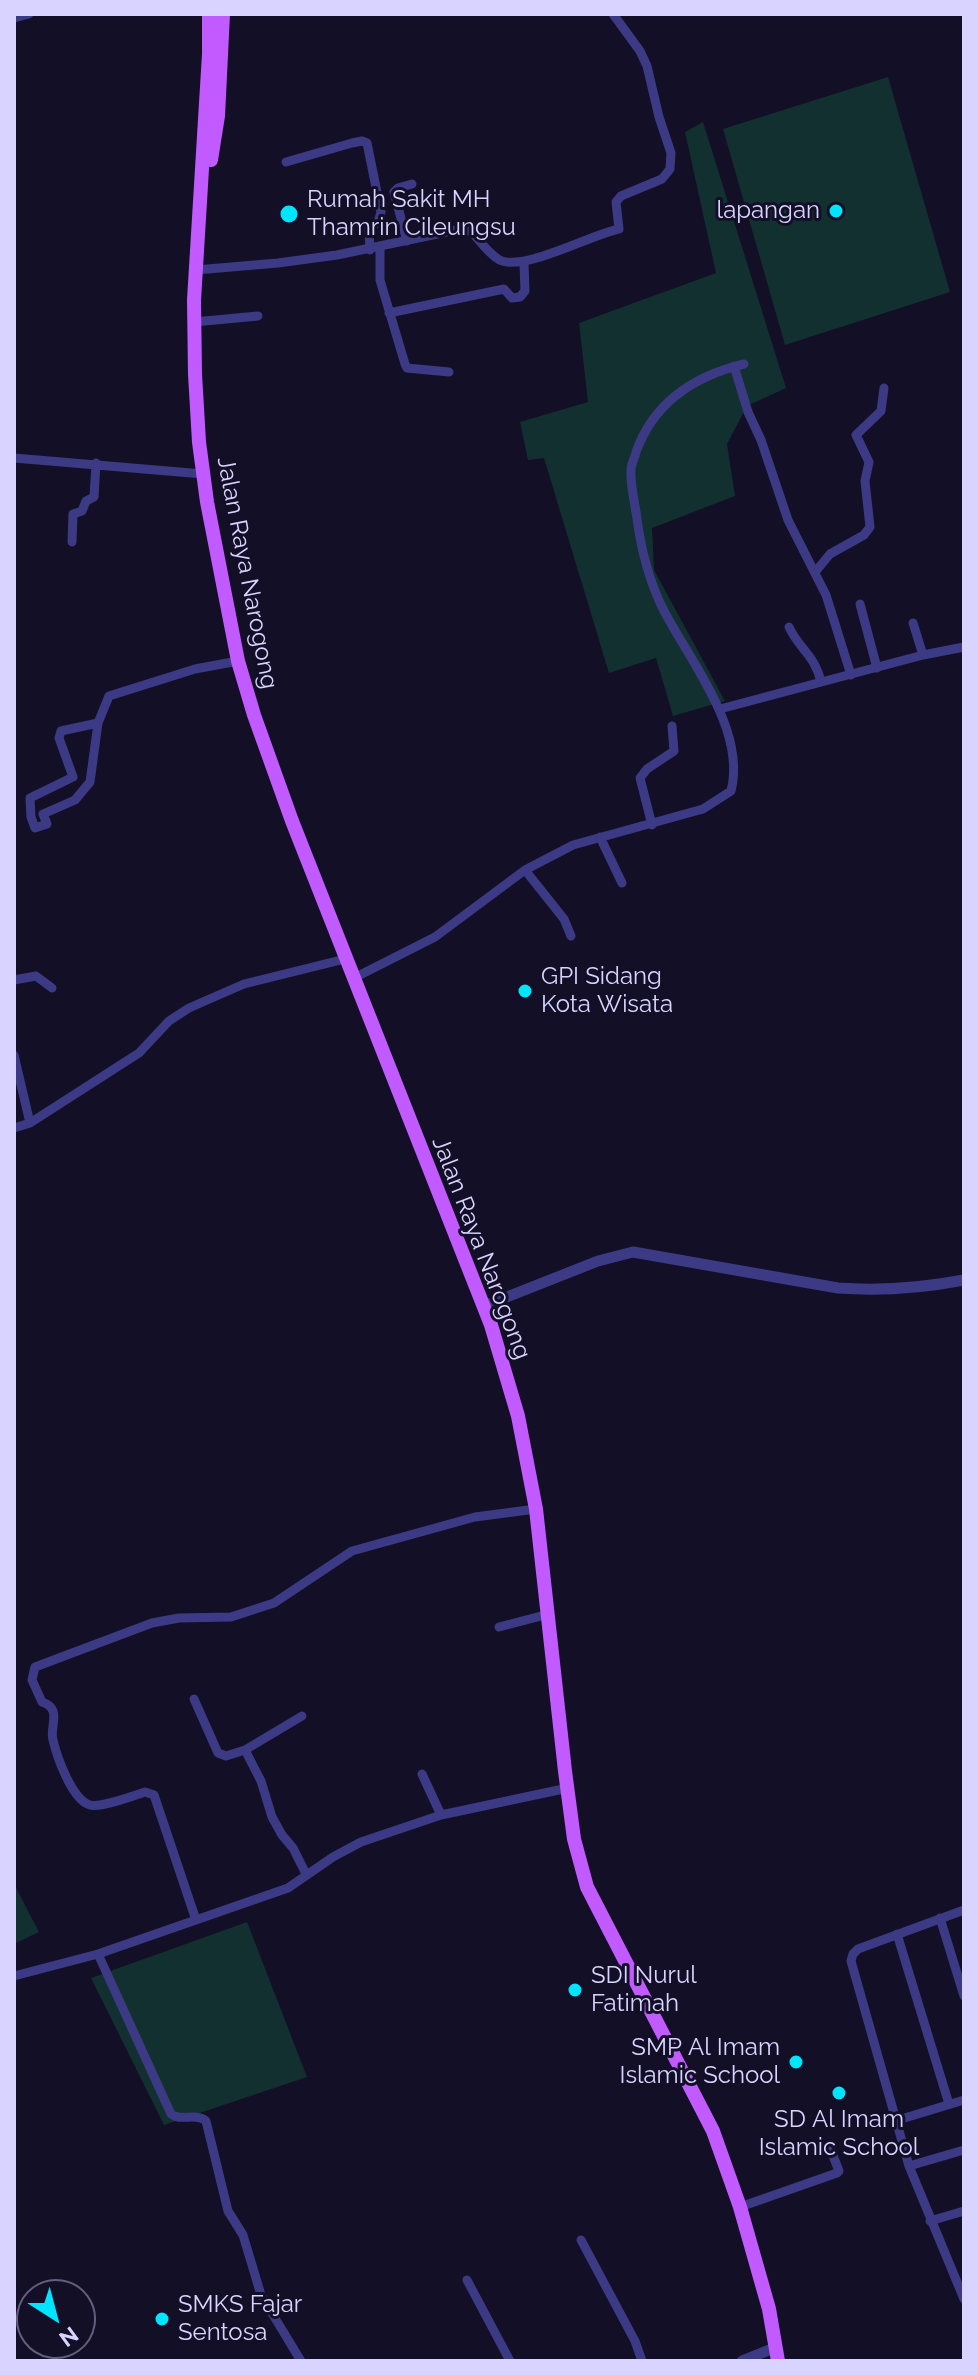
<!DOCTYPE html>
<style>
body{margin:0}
#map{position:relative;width:978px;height:2375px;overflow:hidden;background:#130f26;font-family:Raleway,sans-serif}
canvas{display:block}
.frame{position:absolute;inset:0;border:16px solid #d9d4ff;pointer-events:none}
.north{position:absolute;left:16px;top:2279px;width:80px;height:80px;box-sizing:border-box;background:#130f26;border:2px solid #625e7d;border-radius:50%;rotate:144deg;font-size:22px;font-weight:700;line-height:32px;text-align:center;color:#d9d4ff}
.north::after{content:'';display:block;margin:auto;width:28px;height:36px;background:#00e5ff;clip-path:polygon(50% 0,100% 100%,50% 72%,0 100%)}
</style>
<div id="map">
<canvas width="978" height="2375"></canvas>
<div class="frame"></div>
<div class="north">N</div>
</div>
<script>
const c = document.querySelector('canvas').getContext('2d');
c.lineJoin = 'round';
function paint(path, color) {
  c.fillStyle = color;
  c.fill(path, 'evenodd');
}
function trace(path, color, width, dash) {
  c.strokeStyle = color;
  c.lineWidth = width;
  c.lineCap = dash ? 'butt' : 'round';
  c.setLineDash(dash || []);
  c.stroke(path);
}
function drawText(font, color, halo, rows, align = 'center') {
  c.font = font + ' Raleway,sans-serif';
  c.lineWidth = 6;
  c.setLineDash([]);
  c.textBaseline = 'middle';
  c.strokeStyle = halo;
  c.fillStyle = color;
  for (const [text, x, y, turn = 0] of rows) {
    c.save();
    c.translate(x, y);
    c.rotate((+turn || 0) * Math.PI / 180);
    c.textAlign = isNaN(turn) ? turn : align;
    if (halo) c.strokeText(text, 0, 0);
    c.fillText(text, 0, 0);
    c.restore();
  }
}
paint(new Path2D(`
 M888,77L950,292L785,345L723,129Z
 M703,122L786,388L747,406L727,444L735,496L652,528L654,570L725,701L673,716L656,658L609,673L544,458L528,460L520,422L588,402L579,323L716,273L685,132Z
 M14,1884L39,1932L14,1944Z
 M247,1922L307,2077L164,2125L91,1978Z`), '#12302f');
trace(new Path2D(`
 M14,18L29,14
 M286,162L352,143L362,141L367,143L381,212L378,222L369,229L370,250
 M407,241L394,192L398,188L412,184
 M380,248V280L405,364L407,368L449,372
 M196,270L278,263L337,255L456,230L471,231C479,240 488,253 498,259C520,274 592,234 619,229L616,202L621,196L662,179L670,169L671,153L659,117L647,66L640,51L613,14
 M389,313L504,289L512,298L520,297L525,291L524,263
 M194,322L258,316
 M734,366L748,412L761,440L788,520L826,595L851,675
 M14,458L203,474
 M72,542L73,514L82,511L86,501L94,497L96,463
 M816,571L830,554L864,535L870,527L865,481L869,462L856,435L881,411L884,388
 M860,604L877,668
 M913,623L923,655
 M789,627C799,649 815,655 821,682
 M720,709L923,655L964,647
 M98,723L61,731L59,738L73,777L30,798L31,817L35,828L47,824L43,814L75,800L90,782L98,723L109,696L195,669L238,661
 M652,825L640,778L647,769L674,751L672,726
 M600,837L622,883
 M525,870L564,919L571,936
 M352,979L435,937L525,870L573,845L703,809L731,791C747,729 688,659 662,607C649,580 641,548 637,519C635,503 630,485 631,470C631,464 635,458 636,452C654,402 694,376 744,364
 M14,980L36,976L52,988
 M14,1055L30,1123
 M14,1128L30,1123L139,1053L169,1021L189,1008L244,984L345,959
 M499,1627L549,1614
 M194,1699L218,1753L226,1756L245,1750
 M302,1716L245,1750L261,1781L272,1817L282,1835L293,1848L306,1874
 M422,1774L441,1815
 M964,1910L858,1949L853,1954L851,1961L909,2166L964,2299
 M940,1918L964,1996
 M196,1920L154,1795L145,1792C133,1796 100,1808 90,1805C72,1800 57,1757 53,1740C49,1726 63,1709 42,1702L32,1680L35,1667L152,1623L179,1618L231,1617L274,1603L352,1551L475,1517L536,1509
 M897,1934L949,2104
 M98,1954L171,2114C180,2122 196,2112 206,2121L228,2211L243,2235L261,2295L301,2361
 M14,1976L98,1954L288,1888L333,1857L361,1842L441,1815L568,1788
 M898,2120L964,2100
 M909,2166L964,2150
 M740,2207L837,2173L839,2171L830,2148
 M930,2221L964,2211
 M581,2240L635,2341L642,2361
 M467,2280L510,2361`), '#3d3a85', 9);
trace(new Path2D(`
 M484,1306L598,1261L633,1252L838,1288C880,1291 922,1288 964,1280
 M742,2361L774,2348`), '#3d3a85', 11);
trace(new Path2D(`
 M209,14V54L194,300L195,374L199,442L207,502L238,661L254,715L292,821L491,1325L518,1416L536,1509L565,1771L574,1839L587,1887L713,2131L740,2207L769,2309L778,2361
 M211,160L218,116L223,14`), '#c25bff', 14);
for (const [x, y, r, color] of [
 [836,211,8,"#00e5ff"],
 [289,214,10,"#00e5ff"],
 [525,991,8,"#00e5ff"],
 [575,1990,8,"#00e5ff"],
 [796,2062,8,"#00e5ff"],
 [839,2093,8,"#00e5ff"],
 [162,2319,8,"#00e5ff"]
]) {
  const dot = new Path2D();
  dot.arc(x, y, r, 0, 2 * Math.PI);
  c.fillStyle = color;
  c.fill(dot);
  trace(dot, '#130f26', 3);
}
drawText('24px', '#d9d4ff', '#130f26', [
 ["Rumah Sakit MH",307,200],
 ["Thamrin Cileungsu",307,228],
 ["lapangan",820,211,"right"],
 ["GPI Sidang",541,977],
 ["Kota Wisata",541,1005],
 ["SDI Nurul",591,1976],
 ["Fatimah",591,2004],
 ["SMP Al Imam",780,2048,"right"],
 ["Islamic School",780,2076,"right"],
 ["SD Al Imam",839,2120,"center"],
 ["Islamic School",839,2148,"center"],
 ["SMKS Fajar",178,2305],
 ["Sentosa",178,2333]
], 'left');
drawText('24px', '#d9d4ff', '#130f26', [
 ["Jalan Raya Narogong",247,573,79],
 ["Jalan Raya Narogong",481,1248,69]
]);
</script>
